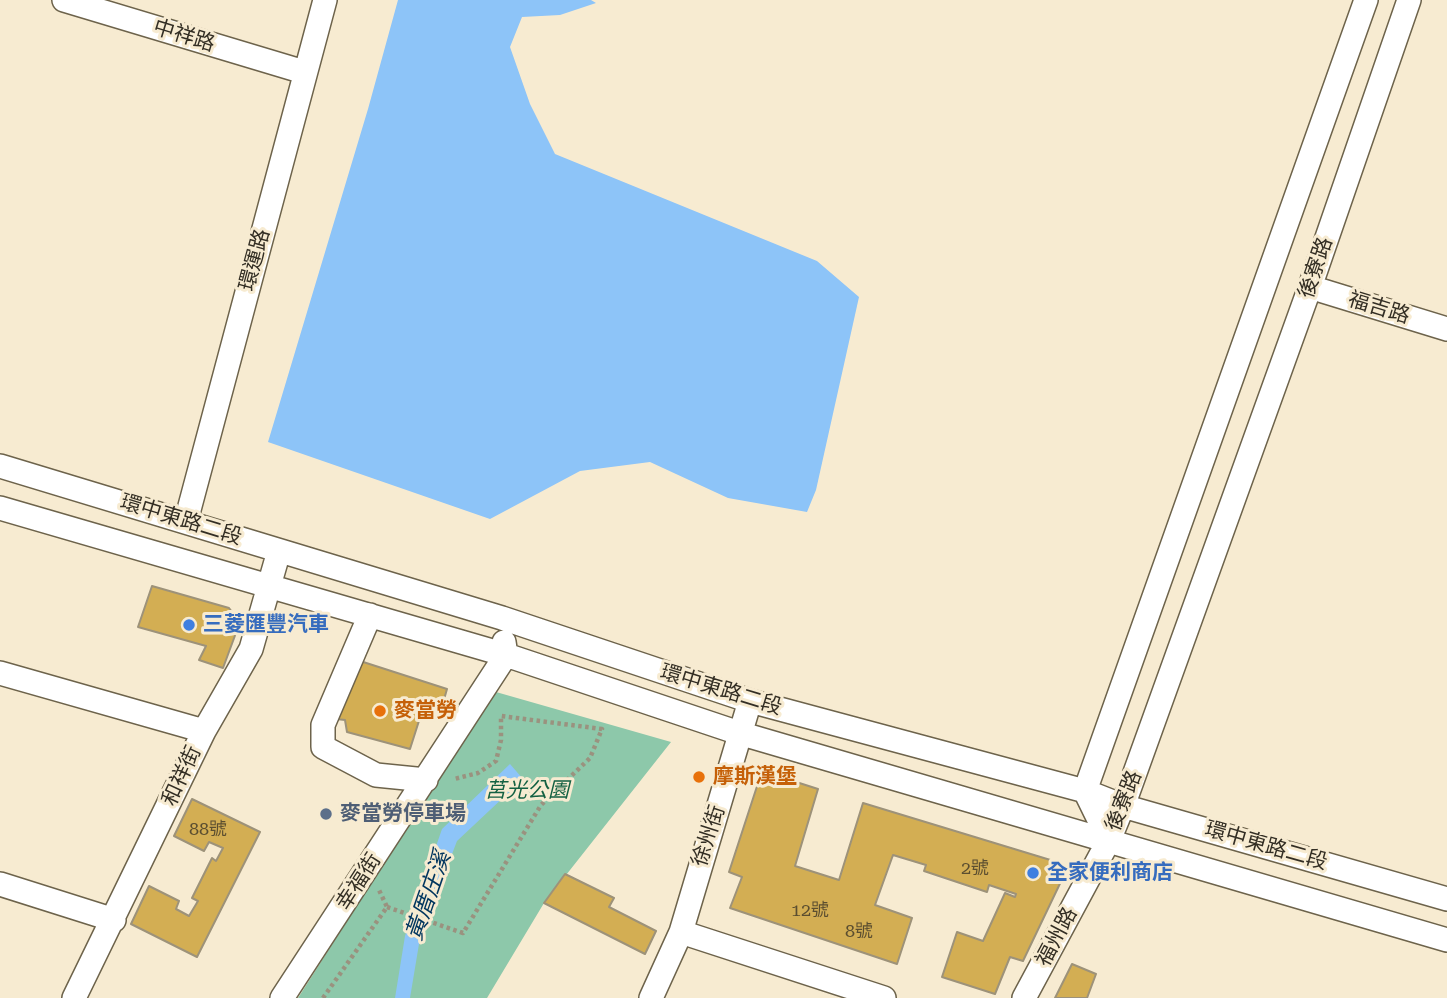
<!DOCTYPE html>
<meta charset="utf-8">
<style>
body{margin:0}
canvas{display:block;background:#f7ebd1}
</style>
<canvas width="1447" height="998"></canvas>
<script>
const c = document.querySelector('canvas').getContext('2d');
c.lineJoin = 'round';
function paint(path, color) {
  c.fillStyle = color;
  c.fill(path, 'evenodd');
}
function trace(path, color, width, dash) {
  c.strokeStyle = color;
  c.lineWidth = width;
  c.lineCap = dash ? 'butt' : 'round';
  c.setLineDash(dash || []);
  c.stroke(path);
}
function drawText(font, color, halo, rows, align = 'center') {
  c.font = font + ' "Roboto Serif","Noto Sans TC",serif';
  c.lineWidth = 6;
  c.setLineDash([]);
  c.textBaseline = 'middle';
  c.strokeStyle = halo;
  c.fillStyle = color;
  for (const [text, x, y, turn = 0] of rows) {
    c.save();
    c.translate(x, y);
    c.rotate((+turn || 0) * Math.PI / 180);
    c.textAlign = isNaN(turn) ? turn : align;
    if (halo) c.strokeText(text, 0, 0);
    c.fillText(text, 0, 0);
    c.restore();
  }
}
paint(new Path2D(`
 M496,692L671,742L544,903L487,998H298L464,737Z`), '#8dc8aa');
paint(new Path2D(`
 M398,0H591L596,3L560,15L522,17L510,47L530,104L555,154L817,261L859,297L816,490L807,512L728,498L650,462L580,471L490,519L268,442L368,109Z
 M510,764L523,779L457,841L420,938L410,998H395L405,936L442,829Z`), '#8dc4f8');
const building = new Path2D(`
 M152,586L229,608L240,622L223,668L199,660L206,646L138,627Z
 M357,660L447,689L443,703L425,702L410,749L347,732L345,720L336,719Z
 M762,771L818,789L795,866L839,880L863,803L1057,862L1054,868L1066,871L1023,961L1010,957L995,994L942,977L957,932L983,941L1005,893L1015,897L1016,894L989,885L987,892L924,871L926,865L893,855L875,905L912,918L897,964L730,908L742,877L729,872Z
 M192,799L260,832L197,957L131,924L149,886L179,901L176,909L189,916L198,901L192,898L212,858L216,861L223,848L209,842L204,851L174,836Z
 M565,874L614,898L609,907L656,931L645,954L544,903Z
 M1072,964L1096,974L1087,998H1055Z`);
paint(building, '#d3ae53');
trace(building, '#9d9279', 2);
const minor = new Path2D(`
 M64,0L304,72
 M1310,287L1447,329
 M0,466L502,618L750,701L1085,791L1123,806L1447,899
 M0,508L506,655L739,733L1447,940
 M186,521L325,0
 M370,615L323,725V747L376,775L426,780
 M0,673L204,731
 M1109,840L1085,791L1366,0
 M0,884L114,920
 M681,932L884,998
 M74,998L204,731L251,649L279,551
 M282,998L506,655L504,642
 M651,998L681,932L750,701
 M1024,998L1109,840L1123,806L1310,287L1409,0`);
trace(minor, '#6d634b', 26);
trace(new Path2D(`
 M387,907L463,933L541,805L590,758L602,729L501,716V740L496,761L478,773L454,779
 M323,998L387,907L379,890`), '#9a927f', 4.5, [3.5, 3.5]);
trace(minor, '#fff', 23);
for (const [x, y, r, color] of [
 [189,625,7,"#3f7fe0"],
 [380,711,7,"#e8710a"],
 [699,777,7,"#e8710a"],
 [326,814,7,"#5c6f8a"],
 [1033,873,7,"#3f7fe0"]
]) {
  const dot = new Path2D();
  dot.arc(x, y, r, 0, 2 * Math.PI);
  c.fillStyle = color;
  c.fill(dot);
  trace(dot, '#f7ebd1', 2.5);
}
drawText('18px', '#5b4e30', null, [
 ["88號",208,830],
 ["2號",975,869],
 ["12號",810,911],
 ["8號",859,932]
]);
drawText('21px', '#332e24', '#f7ebd1', [
 ["中祥路",184,36,17],
 ["環運路",255,260,-75],
 ["後寮路",1316,268,-71],
 ["福吉路",1379,308,17],
 ["環中東路二段",181,520,17],
 ["環中東路二段",721,690,17],
 ["和祥街",182,776,-65],
 ["後寮路",1124,801,-68],
 ["徐州街",709,836,-72],
 ["環中東路二段",1266,846,16],
 ["幸福街",359,882,-57],
 ["福州路",1057,937,-62]
]);
drawText('bold 21px', '#366cbe', '#f7ebd1', [
 ["三菱匯豐汽車",203,625],
 ["全家便利商店",1047,873]
], 'left');
drawText('bold 21px', '#c56008', '#f7ebd1', [
 ["麥當勞",394,711],
 ["摩斯漢堡",713,777]
], 'left');
drawText('italic 21px', '#146143', '#f7ebd1', [
 ["莒光公園",527,791]
]);
drawText('bold 21px', '#4e5e75', '#f7ebd1', [
 ["麥當勞停車場",340,814]
], 'left');
drawText('italic 23px', '#00355e', '#f7ebd1', [
 ["黃厝庄溪",429,896,-71]
]);
</script>
